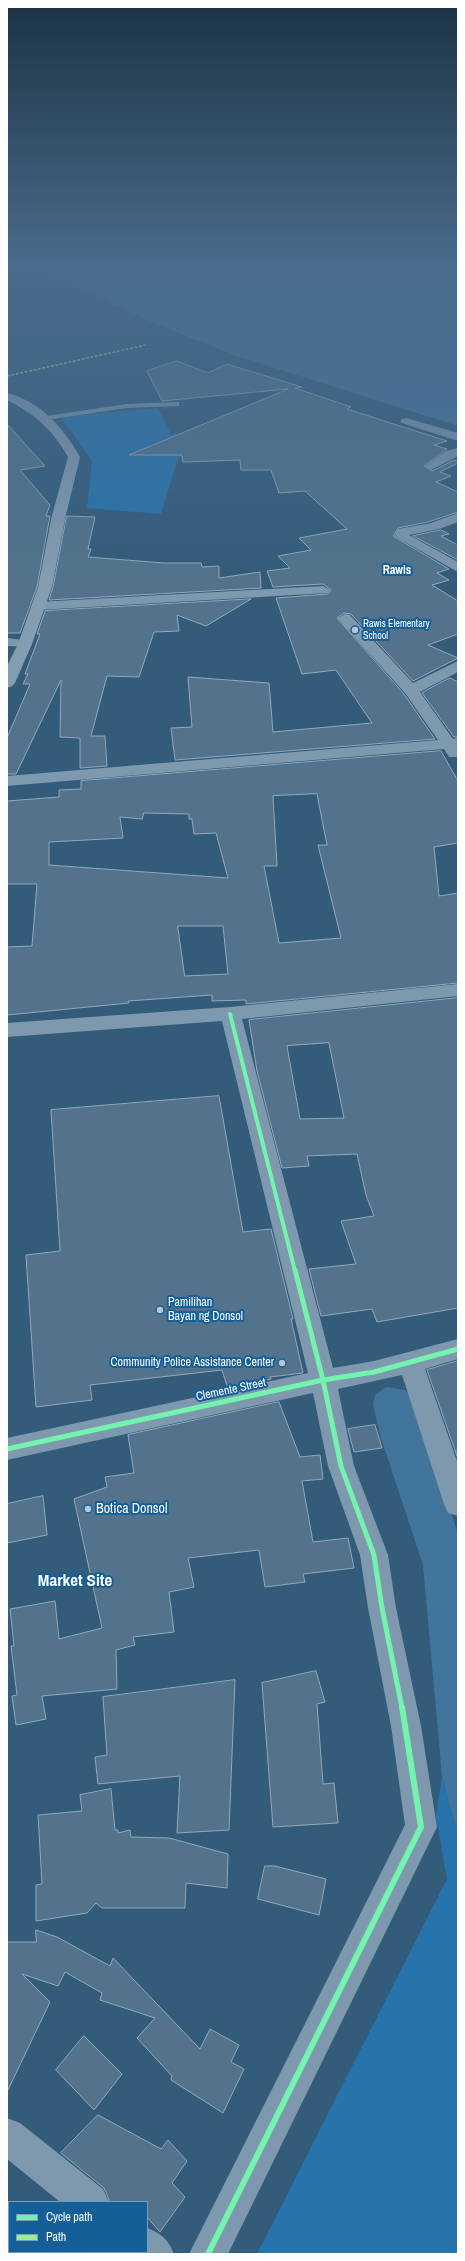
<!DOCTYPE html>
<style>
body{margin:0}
#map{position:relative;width:465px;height:2261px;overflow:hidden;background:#335c7b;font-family:"Archivo Narrow",sans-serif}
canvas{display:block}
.frame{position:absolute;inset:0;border:8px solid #fff;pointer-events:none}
.legend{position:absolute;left:8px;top:2201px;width:140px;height:52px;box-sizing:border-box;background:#155f99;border:1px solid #739fc2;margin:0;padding:5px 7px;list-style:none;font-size:12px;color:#fff}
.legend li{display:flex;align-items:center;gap:8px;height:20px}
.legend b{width:20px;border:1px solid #739fc2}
</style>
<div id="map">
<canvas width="465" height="2261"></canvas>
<div class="frame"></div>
<ul class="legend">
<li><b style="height:5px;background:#73f3ae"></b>Cycle path</li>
<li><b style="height:5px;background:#9fed91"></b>Path</li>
</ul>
</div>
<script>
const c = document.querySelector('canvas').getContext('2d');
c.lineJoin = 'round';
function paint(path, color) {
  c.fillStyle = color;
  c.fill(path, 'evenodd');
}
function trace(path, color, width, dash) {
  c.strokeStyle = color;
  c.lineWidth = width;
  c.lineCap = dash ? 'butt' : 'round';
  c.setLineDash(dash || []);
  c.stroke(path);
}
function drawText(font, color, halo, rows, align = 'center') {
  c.font = font + ' "Archivo Narrow",sans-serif';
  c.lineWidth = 4;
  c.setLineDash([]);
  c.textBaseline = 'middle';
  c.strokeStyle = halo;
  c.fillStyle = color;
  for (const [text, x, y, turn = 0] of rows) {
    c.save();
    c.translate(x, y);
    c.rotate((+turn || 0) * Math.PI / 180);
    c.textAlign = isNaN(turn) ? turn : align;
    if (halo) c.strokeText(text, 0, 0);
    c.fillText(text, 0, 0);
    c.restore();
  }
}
paint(new Path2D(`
 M158,408L171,434L223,436L237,455L178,458L161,514L87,508L92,461L61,417Z
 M442,1776L458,1836V2254H257L447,1879L436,1817Z`), '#2774ad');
paint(new Path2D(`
 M31,265H458V426L234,355L154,323Z
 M386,1387L405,1390L415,1403L458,1534V1836L442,1776L423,1565L381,1438L373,1405L375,1395Z`), '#42759c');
const building = new Path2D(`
 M177,361L208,373L227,364L302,387L295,388L351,407L347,409L447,441L434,445L447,449L424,466L432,471L454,460L458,461V463L440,472L451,476L436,482L458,492V512L428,522L398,528L393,536L449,569L437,573L449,580L432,585L458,601V634L428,645L458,658L413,681L351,614L344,613L337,618L404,694L435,739L175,760L171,728L192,727L188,677L269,683L273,732L372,723L336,670L302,674L276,598L328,594L331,590L323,584L273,587L267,571L290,568L278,556L311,550L299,538L347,529L305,491L279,493L271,470H241L240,460L183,462L182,455H129L288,389L162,401L147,371Z
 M7,424L45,466L20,470L50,505L46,516H50L37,587L20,633H7Z
 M67,516L95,517L88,549H91L88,557L164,563H201L202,567L219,566V578L260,572L261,588L49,600L53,587Z
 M441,530L449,534L441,536L458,545V560L413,536Z
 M251,599L206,626L177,615L179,631L154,632L139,677L107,676L91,736H105L107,766L80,768V738L60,737L61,680L16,774H7V738L30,684H23L28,674H25L40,634H37L45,611Z
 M450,678L458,682V737H454L422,693Z
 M441,751L458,781V843L434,847L439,896L458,893V983L246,1004V1000L212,1001V995L128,1001L129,1003L7,1015V947L32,946L37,884H7V801L59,797V790L81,789V781ZM317,794L327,845H318L341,938L279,943L264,866H277L273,796ZM144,813L189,814V819H192L194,834L216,833L228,878L49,865V842L123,838L120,817L142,819ZM178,926H223L228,974L185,976Z
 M458,998V1308L377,1322L372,1309L321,1316L309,1269L356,1264L341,1221L374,1216L366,1195L357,1154L307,1156L309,1166L282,1168L257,1071L249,1020ZM329,1043L344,1118L300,1119L287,1046Z
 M219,1096L243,1232L271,1229L293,1319H291L303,1373L270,1377L271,1379L228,1389L222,1370L90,1385L92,1400L36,1407L26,1255L60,1251L51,1110Z
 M458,1361V1459L427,1370Z
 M279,1402L300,1457L320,1455L323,1479L302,1481L313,1542L348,1538L354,1568L303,1574L305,1582L265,1587L259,1550L188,1558L194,1587L169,1592L174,1632L133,1637L135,1645L116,1650L117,1689L42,1696L46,1719L16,1725L12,1696L17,1695L11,1646H14L10,1609L55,1601L59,1639L102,1628L74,1499L107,1487L105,1477L134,1473L128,1435Z
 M375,1425L382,1448L354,1452L348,1429Z
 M43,1496L47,1535L7,1543V1504Z
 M316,1671L325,1702L317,1704L323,1784L334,1783L338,1823L273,1827L262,1683Z
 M235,1680L229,1830L177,1833L180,1776L98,1784L95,1757L107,1755L103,1697Z
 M111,1789L115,1830H118V1833L130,1830L131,1837L169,1838L228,1854L227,1888L186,1883L185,1908H102L96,1903L87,1913L36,1921V1885L42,1884L38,1815L82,1811L80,1795Z
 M265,1866H275L326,1879L319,1915L258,1899Z
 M36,1930L57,1937L110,1966L113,1958L200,2049L210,2029L239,2045L231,2062L244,2069L223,2113L171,2080L172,2076L137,2038L155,2018L100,2000L102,1993L65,1972L58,1986L22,1974L50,2002L7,2092V1942H36Z
 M84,2036L122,2074L94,2110L56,2070Z
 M98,2115L161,2149L168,2140L187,2161L172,2183L185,2197L160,2232L147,2217V2202H110L104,2188L61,2153Z`);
paint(building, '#52738b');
trace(building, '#92a9ba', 1);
paint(new Path2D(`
 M176,402H179V406L127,408L46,420L42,418L46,416L127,404Z`), '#7e98ad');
paint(new Path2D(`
 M406,418L458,433V441L402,423L400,421L402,419Z
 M458,448V456L431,470L425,466L446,451Z
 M458,513V522L439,529L409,535L458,562V572L394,536L398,529L431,523Z
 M323,586L330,590L328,593L38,610L31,606L38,602Z
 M345,614L350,615L413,683L458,661V672L420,692L453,739L458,738V757H449L444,749L7,786V776L438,740L405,693L340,621L338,618Z
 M7,638L30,641L32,644L30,647L7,646Z
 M458,984V996L242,1019L333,1368L374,1361L458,1339V1359L425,1369L458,1464V1516L448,1513L444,1504L402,1375L338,1389L354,1466L388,1555L396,1608L421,1726L437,1827L228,2254H189L405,1825L391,1726L368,1608L360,1555L328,1466L313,1393L7,1460V1438L308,1373L222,1021L7,1037V1023L230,1007Z
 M7,2118L20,2123L103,2189L109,2202H60L7,2159Z
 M147,2228C162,2234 168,2239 174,2254H131L130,2252H147Z`), '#7e98ad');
paint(new Path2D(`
 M7,393C40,401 64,428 80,457L66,515L52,587L32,644L15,683L12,686L7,688V666L18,644L38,587L52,515L68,457C53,430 35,414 7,400Z`), '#859db1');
trace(new Path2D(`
 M7,376L146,345`), '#9fed91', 1.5, [3, 1.5]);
trace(new Path2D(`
 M230,1014L295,1271`), '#73f3ae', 4);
trace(new Path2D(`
 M295,1270L323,1380L341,1466L374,1555L382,1608L402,1708
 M7,1449L323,1380L374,1372L458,1349`), '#73f3ae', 5);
trace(new Path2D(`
 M208,2254L421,1827L402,1707`), '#73f3ae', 6);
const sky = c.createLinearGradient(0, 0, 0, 581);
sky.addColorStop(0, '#1c3344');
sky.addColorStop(0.46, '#4a6c8d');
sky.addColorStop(1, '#4a6c8d00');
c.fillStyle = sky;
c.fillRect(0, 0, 465, 581);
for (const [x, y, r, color] of [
 [355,630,4,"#b8c6d1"],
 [160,1310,4,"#b8c6d1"],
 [282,1363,4,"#b8c6d1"],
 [88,1509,4,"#b8c6d1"]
]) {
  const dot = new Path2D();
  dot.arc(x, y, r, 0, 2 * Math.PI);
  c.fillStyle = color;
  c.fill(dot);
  trace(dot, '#155f99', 1.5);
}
drawText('10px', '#fff', '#155f99', [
 ["Rawis Elementary",363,624],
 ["School",363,636]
], 'left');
drawText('bold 12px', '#fff', '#155f99', [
 ["Rawis",397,571]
]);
drawText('12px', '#fff', '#155f99', [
 ["Pamilihan",168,1303],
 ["Bayan ng Donsol",168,1317],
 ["Community Police Assistance Center",274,1363,"right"]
], 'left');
drawText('12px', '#fff', '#155f99', [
 ["Clemente Street",231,1390,-12]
]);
drawText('14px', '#fff', '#155f99', [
 ["Botica Donsol",96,1509]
], 'left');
drawText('bold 17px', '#fff', '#155f99', [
 ["Market Site",75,1581]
]);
</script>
